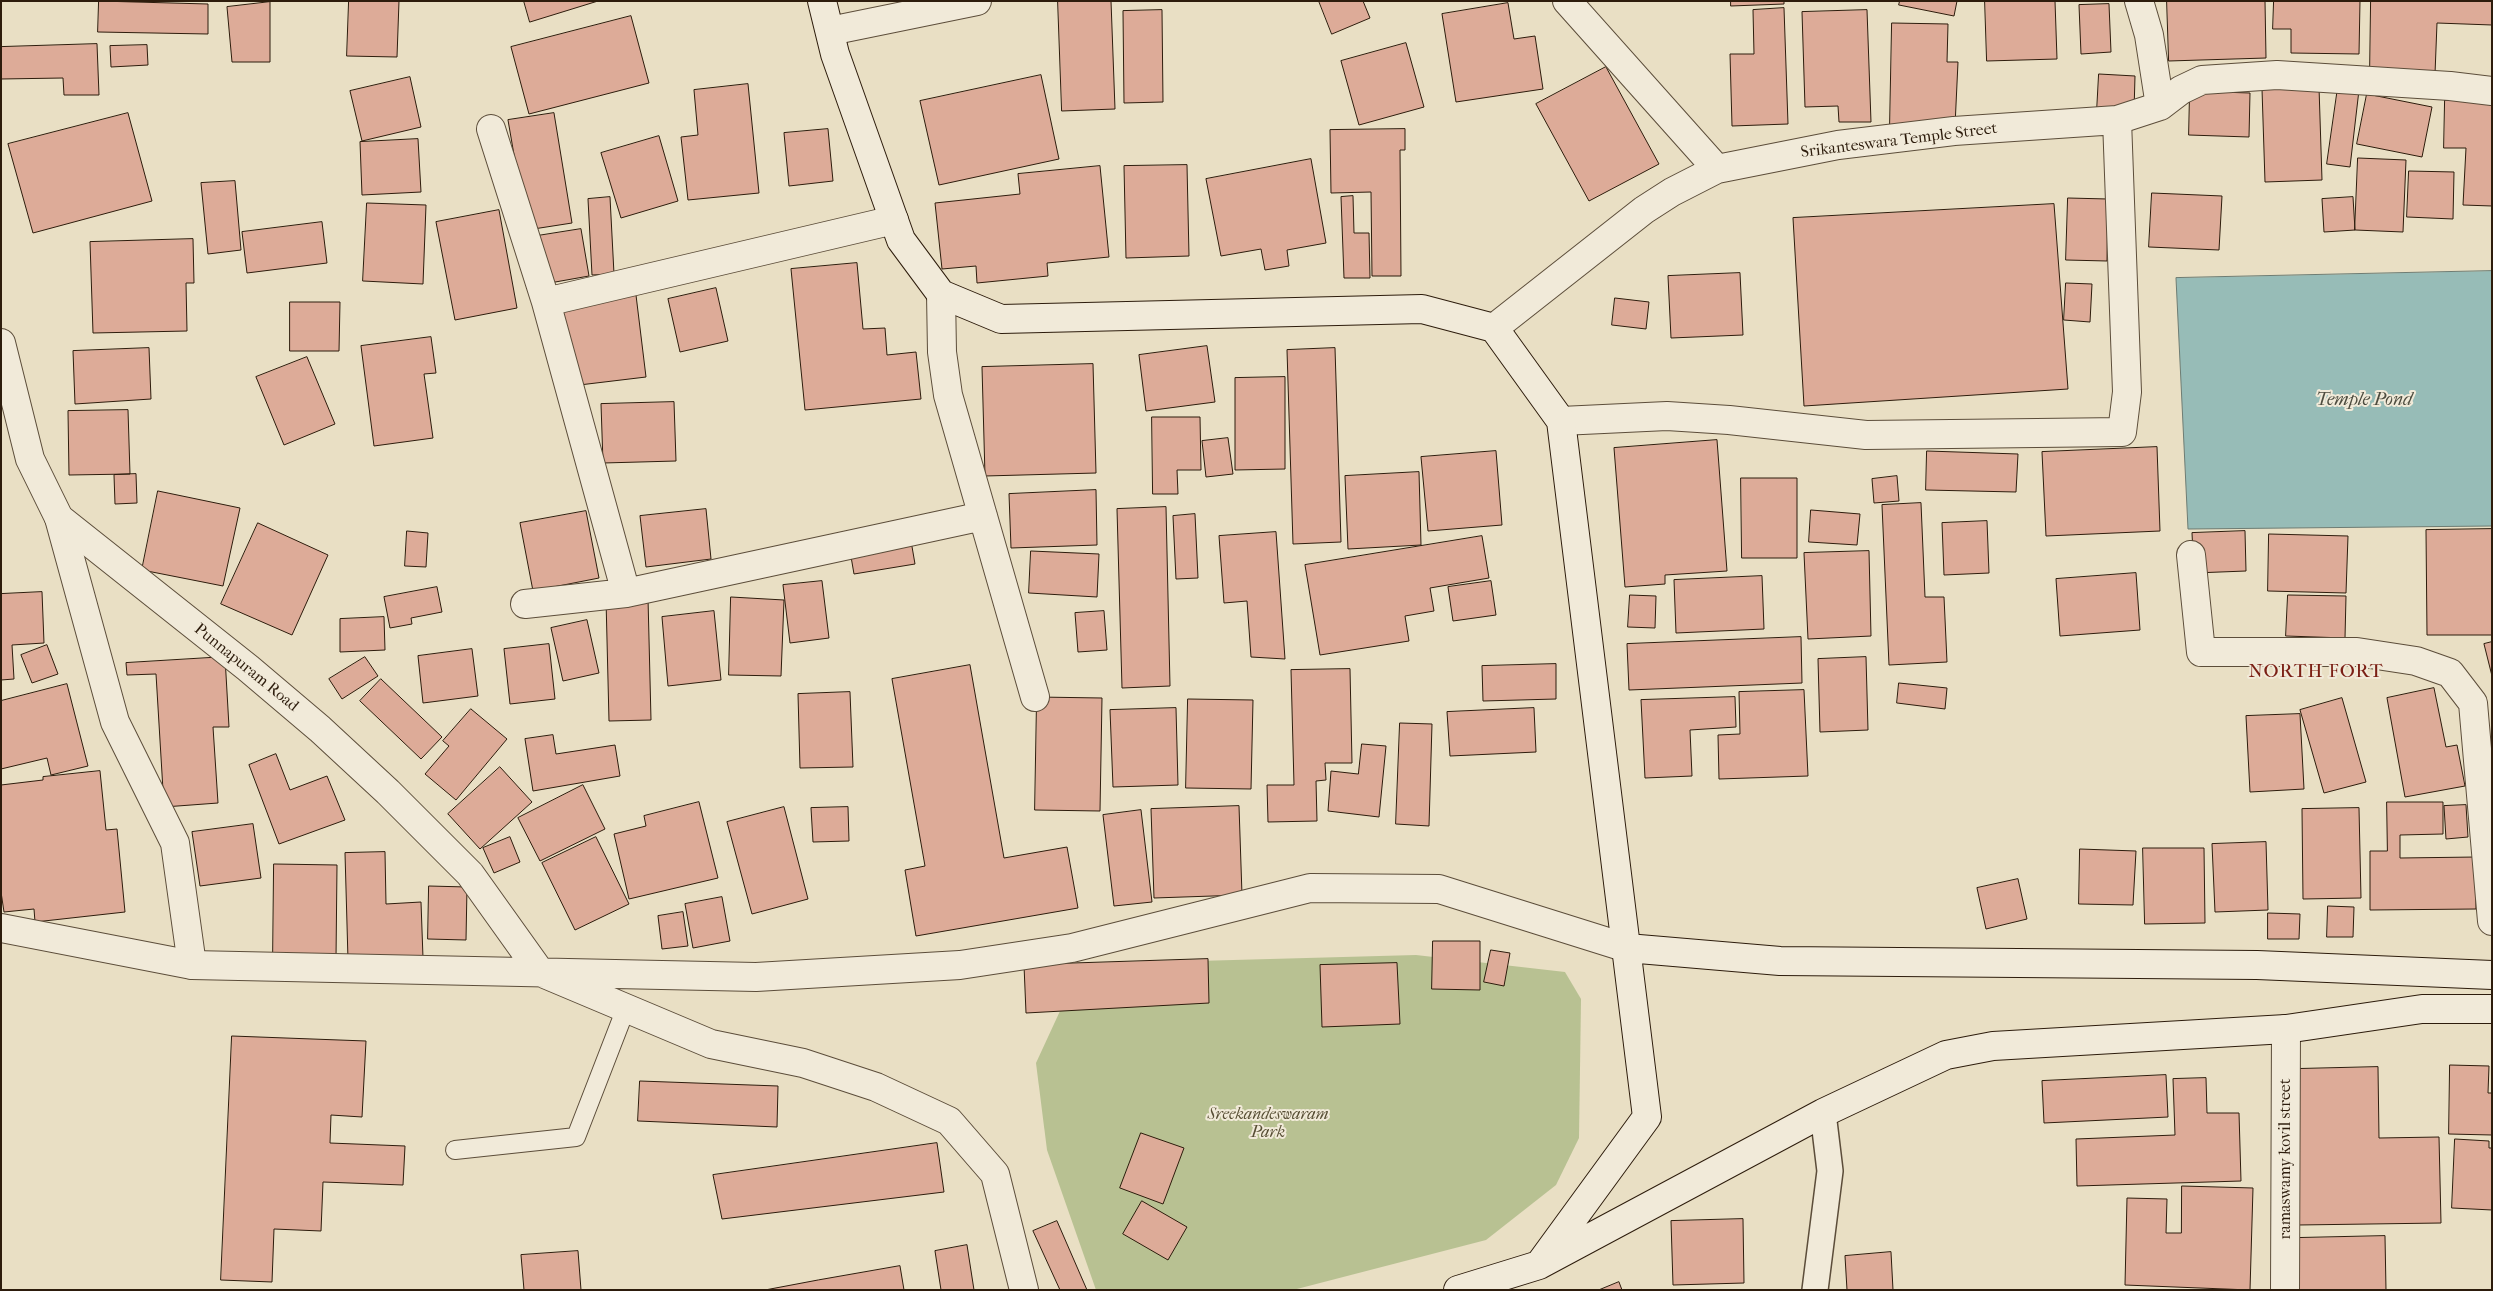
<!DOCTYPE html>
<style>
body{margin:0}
#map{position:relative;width:2493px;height:1291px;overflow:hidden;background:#e9dfc4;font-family:"IM FELL French Canon",serif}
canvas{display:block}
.frame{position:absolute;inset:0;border:2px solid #2d1c0c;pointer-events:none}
</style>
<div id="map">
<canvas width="2493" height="1291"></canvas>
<div class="frame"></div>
</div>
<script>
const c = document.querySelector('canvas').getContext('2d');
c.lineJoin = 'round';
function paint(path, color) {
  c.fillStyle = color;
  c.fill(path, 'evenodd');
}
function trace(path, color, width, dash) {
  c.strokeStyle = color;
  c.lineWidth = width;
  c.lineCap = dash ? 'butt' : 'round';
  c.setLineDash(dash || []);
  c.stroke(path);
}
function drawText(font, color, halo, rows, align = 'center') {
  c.font = font + ' "IM FELL French Canon",serif';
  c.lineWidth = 4;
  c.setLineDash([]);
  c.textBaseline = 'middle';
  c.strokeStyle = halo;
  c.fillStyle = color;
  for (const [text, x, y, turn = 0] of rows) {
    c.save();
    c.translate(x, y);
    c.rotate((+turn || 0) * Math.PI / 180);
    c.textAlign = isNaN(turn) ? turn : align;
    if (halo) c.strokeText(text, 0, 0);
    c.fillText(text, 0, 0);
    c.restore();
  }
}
paint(new Path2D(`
 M1416,955L1565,972L1581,999L1579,1138L1556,1185L1486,1240L1293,1290H1096L1047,1150L1036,1063L1060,1011L1124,963Z`), '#b8c192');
const water = new Path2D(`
 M2492,271V526L2188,529L2176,278Z`);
paint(water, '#97bcb7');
trace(water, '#6d7c73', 1);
const building = new Path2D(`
 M99,1L208,4V34L98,32Z
 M349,1H399L397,57L347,56Z
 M524,1H598L530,22Z
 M1058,1H1111L1115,109L1062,111Z
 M1319,1H1363L1370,18L1332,34Z
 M1731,1H1784V4L1731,6Z
 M1900,1H1957L1954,16L1899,5Z
 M1985,1H2055L2057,59L1987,61Z
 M2167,1H2265L2266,58L2169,61Z
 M2274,1H2360L2359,54L2291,53V29H2273Z
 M2371,1H2492V25L2437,23L2435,74L2370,72Z
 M270,2V62H232L227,7Z
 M1508,3L1514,39L1535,36L1543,89L1456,102L1442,14Z
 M2109,4L2111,52L2081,54L2079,5Z
 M1784,8L1788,124L1732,126L1730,54H1754L1753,10Z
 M1162,10L1163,102L1124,103L1123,11Z
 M1867,10L1871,122H1839L1838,106L1805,107L1802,12Z
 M631,16L649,83L529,114L511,47Z
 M1892,23L1948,24L1947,62H1958L1955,126L1890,125Z
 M1406,43L1424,107L1359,125L1341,61Z
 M97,44L99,95H64L63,78L1,79V47Z
 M147,45L148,65L111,67L110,46Z
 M1606,67L1659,164L1589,201L1536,104Z
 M2099,74L2135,76L2134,112L2097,111Z
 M1041,75L1059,159L939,185L920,101Z
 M410,77L421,127L362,141L350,91Z
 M748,84L759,193L688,200L681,137L698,135L694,90Z
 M2319,87L2322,180L2265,182L2262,89Z
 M2338,87L2359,90L2350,167L2327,164Z
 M2190,91L2250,93L2249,137L2189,135Z
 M2367,94L2432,107L2422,157L2357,144Z
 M2445,100L2492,102V206L2463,205L2466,148H2444Z
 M128,113L152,201L33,233L8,144Z
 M554,113L572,223L527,230L508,120Z
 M828,129L833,181L789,186L784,133Z
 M1405,129V150H1400L1401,276H1372L1371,192L1331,193L1330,130Z
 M659,136L678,201L621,218L601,153Z
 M418,139L421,192L362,195L360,142Z
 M2358,158L2406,160L2403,232L2355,230Z
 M1311,159L1326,243L1287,250L1289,266L1265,270L1261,249L1221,256L1206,179Z
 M1187,165L1189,256L1126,258L1124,166Z
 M1100,166L1109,257L1047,263L1048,276L977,283L976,266L942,269L935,203L1020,194L1018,174Z
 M2409,171L2454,172L2453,219L2407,217Z
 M235,181L241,250L208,254L201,183Z
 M2152,193L2222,196L2219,250L2149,247Z
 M1353,196L1354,233H1369L1370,278H1344L1341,197Z
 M610,197L614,274L592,275L588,199Z
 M2353,197L2355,230L2324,232L2322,199Z
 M2068,198L2108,199L2107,261L2066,260Z
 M367,203L426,205L423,284L363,281Z
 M2054,204L2068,389L1804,406L1793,218Z
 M499,210L517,308L455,320L436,222Z
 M322,222L327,263L247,273L242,232Z
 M581,229L589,276L544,284L537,236Z
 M193,239L194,283H186L187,331L93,333L90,242Z
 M857,263L863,329L885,328L887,355L916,352L921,399L805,410L791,269Z
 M1740,273L1743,335L1671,338L1668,276Z
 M2066,283L2092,284L2090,322L2064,320Z
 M716,288L728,341L680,352L668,299Z
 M636,295L646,377L571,386L562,304Z
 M1615,298L1649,302L1646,329L1612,325Z
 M290,302H340L339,351H290Z
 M431,337L436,373L424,374L433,438L374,446L361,346Z
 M1207,346L1215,402L1146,411L1139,355Z
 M149,348L151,399L75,404L73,351Z
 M1335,348L1341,542L1293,544L1287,350Z
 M307,357L335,424L284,445L256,377Z
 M1093,364L1096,473L985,476L982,367Z
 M1285,377V469L1235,470V378Z
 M674,402L676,461L603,463L601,404Z
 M128,410L130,474L69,475L68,411Z
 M1152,417H1200L1201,470H1177L1178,494H1153Z
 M1228,438L1233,474L1206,477L1202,441Z
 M1717,440L1727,571L1665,575V584L1625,587L1614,448Z
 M2157,447L2160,531L2046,536L2042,452Z
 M1496,451L1502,525L1428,531L1421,457Z
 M1927,451L2018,454L2016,492L1926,490Z
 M1419,472L1421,545L1348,549L1345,476Z
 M136,474L137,503L115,504L114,475Z
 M1897,476L1899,501L1874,503L1872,479Z
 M1741,478H1797V558H1742Z
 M1096,490L1097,545L1011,548L1009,494Z
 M158,491L240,508L223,586L142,570Z
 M1921,503L1925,597H1944L1947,662L1889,665L1882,505Z
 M1166,507L1170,686L1122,688L1117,509Z
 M706,509L711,559L646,567L640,516Z
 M1811,510L1860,514L1857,545L1809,542Z
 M586,511L599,578L533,591L520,523Z
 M1195,514L1198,578L1176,579L1173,516Z
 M1987,521L1989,573L1944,575L1942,523Z
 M258,523L328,555L292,635L221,604Z
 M2492,529V635H2427L2426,530Z
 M407,531L428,533L426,567L405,566Z
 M2245,531L2246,571L2194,573L2192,533Z
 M1276,532L1285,659L1251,657L1247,601L1224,603L1219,536Z
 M2269,534L2348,536L2346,593L2268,591Z
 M910,535L915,564L854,574L849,545Z
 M1482,536L1489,578L1430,588L1434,611L1405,616L1409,641L1320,655L1305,565Z
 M1031,551L1099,554L1097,597L1029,593Z
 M1869,551L1871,636L1808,639L1804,553Z
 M2136,573L2140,630L2060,636L2056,579Z
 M1762,576L1764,629L1676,633L1674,580Z
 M822,581L829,638L790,643L783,585Z
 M1491,581L1496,615L1453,621L1448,587Z
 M437,587L442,612L411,618L412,624L390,628L384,597Z
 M42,592L44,643L12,645L14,679L1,680V594Z
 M1630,595L1656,596L1655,628L1628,627Z
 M2288,595L2346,596L2345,638L2286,636Z
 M731,597L784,600L781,676L729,675Z
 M648,598L651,720L609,721L606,599Z
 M714,611L721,680L668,686L662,617Z
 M1104,611L1107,650L1078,652L1075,613Z
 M384,617L385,650L340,652V619Z
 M587,620L599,673L563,681L551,628Z
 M1801,637L1802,683L1629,690L1627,644Z
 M2492,642V676L2484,644Z
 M549,644L555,699L510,704L504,649Z
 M47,645L58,674L32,683L21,655Z
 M472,649L478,696L423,703L418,656Z
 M225,657L229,727H213L218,803L164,807L156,674L127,675L126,663Z
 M365,657L378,676L342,699L329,679Z
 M1866,657L1868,730L1820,732L1818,659Z
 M1556,664V699L1483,701L1482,666Z
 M970,665L1004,858L1067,847L1078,908L916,936L905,870L925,866L892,679Z
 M1350,669L1352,763H1325L1326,780L1316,781L1317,821L1268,822L1267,785H1294L1291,670Z
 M381,679L442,737L421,759L360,701Z
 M1899,683L1947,688L1945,709L1897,703Z
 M67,684L88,766L51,775L47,758L1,769V701Z
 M2434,688L2446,747L2457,745L2465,786L2405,797L2387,698Z
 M1804,690L1808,776L1719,779L1718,735L1740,734L1739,692Z
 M850,692L853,767L800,768L798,694Z
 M1037,697L1102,698L1100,811L1035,810Z
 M1735,697L1736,727L1690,730L1692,776L1645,778L1641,700Z
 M2342,698L2366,782L2324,793L2300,710Z
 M1188,699L1253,700L1251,789L1186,788Z
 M1176,708L1178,785L1113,787L1110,710Z
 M1534,708L1536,752L1450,756L1447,712Z
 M471,709L507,739L456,800L425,774L449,746L443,741Z
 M2300,714L2304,789L2250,792L2246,716Z
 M1400,723L1432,724L1429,826L1396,824Z
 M553,735L556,754L615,745L620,776L533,791L525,739Z
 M1362,744L1386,746L1379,817L1328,811L1331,771L1358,774Z
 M276,754L290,790L327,776L345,820L279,844L249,765Z
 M500,767L532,802L480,849L448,814Z
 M100,771L106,830L117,829L125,912L35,922L34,909L4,912L1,892V785L43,780V777Z
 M583,785L605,829L540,861L518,818Z
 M699,802L718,878L629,899L614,834L646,826L644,816Z
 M2387,802H2443V834L2400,835V858L2476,857V909L2370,910V851H2387Z
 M2466,805L2468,837L2446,839L2444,806Z
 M1239,806L1242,895L1154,898L1151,809Z
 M784,807L808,899L752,914L727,822Z
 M848,807L849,841L813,842L811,808Z
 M2359,808L2361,898L2303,899L2302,809Z
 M1141,810L1152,902L1114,906L1103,815Z
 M253,824L261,878L200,886L192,832Z
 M510,837L520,862L494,873L483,848Z
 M596,837L629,904L575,930L542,863Z
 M2266,842L2268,910L2215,912L2212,844Z
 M2143,848H2204L2205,923L2145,924Z
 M2080,849L2136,851L2133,905L2079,904Z
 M385,852L386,904L421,902L423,958L348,960L345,853Z
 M274,864L337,865L336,959H273Z
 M2018,879L2027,919L1986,929L1977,888Z
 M429,886L467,887L466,940L428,939Z
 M722,897L730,941L693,948L685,904Z
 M2328,906L2354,907L2353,937H2327Z
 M683,912L688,946L662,949L658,916Z
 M2268,913L2300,914L2299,939H2268Z
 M1433,941H1480V990L1432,989Z
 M1491,950L1510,953L1504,986L1484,982Z
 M1208,959L1209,1003L1026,1013L1024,965Z
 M1397,963L1400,1024L1322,1027L1320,965Z
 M232,1036L366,1041L362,1117L331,1115L330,1143L405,1146L403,1185L323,1182L321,1231L274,1229L272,1282L221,1280Z
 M2450,1065L2489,1066L2488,1093H2492V1135L2449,1134Z
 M2378,1067L2379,1138L2439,1137L2441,1223L2298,1225L2296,1069Z
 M2166,1075L2168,1117L2044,1123L2042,1081Z
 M2206,1078L2207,1113H2239L2241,1181L2077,1186L2076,1139L2175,1135L2173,1079Z
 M640,1081L778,1086L777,1127L638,1121Z
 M1141,1133L1184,1148L1163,1204L1120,1188Z
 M2455,1139L2489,1141V1148H2492V1210L2452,1208Z
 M937,1143L944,1192L722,1219L713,1175Z
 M2182,1186L2253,1188L2250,1290L2125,1285L2127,1198L2167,1199L2166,1233H2181Z
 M1142,1201L1187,1227L1168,1260L1123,1234Z
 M1743,1219L1744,1283L1673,1285L1671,1221Z
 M1057,1221L1087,1290H1060L1033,1231Z
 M2385,1236L2386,1290H2298L2296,1238Z
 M967,1245L974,1290H941L935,1251Z
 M578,1251L581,1290H524L521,1255Z
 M1891,1252L1893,1290H1847L1845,1256Z
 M900,1266L904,1290H765L818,1280Z
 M1619,1282L1622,1290H1599Z`);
paint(building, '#ddab98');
trace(building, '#2d1c0c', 1);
const service = new Path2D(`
 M455,1150L576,1137L626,1008`);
const pedestrian = new Path2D(`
 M1815,1290L1830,1171L1823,1113`);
const minor = new Path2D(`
 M1567,1L1717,169
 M2139,1L2149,35L2160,106
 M830,31L977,1
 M491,129L546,302L626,593
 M941,294L942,352L948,395L1035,697
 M546,302L894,220
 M1494,328L1644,210L1672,192L1717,169L1838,145L1954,131L2117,120L2160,106L2181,90L2202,80L2277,75L2450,86L2492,91
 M1561,421L1667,416L1729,420L1866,435L2122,432L2127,392L2117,120
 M59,518L115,722L175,843L192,965
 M2191,555L2201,652H2357L2416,661L2450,673L2473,703L2492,921
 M525,604L626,593L983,516
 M2285,1290L2286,1029`);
const tertiary = new Path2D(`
 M1,343L30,459L59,518L248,668L320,729L388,792L470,874L540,972L711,1044L803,1063L876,1087L949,1121L995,1174L1024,1290
 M1,928L192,965L756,977L960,965L1072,948L1310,888L1439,889L1627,948`);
const secondary = new Path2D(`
 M822,1L835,54L901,240L941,294L1001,319L1422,309L1494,328L1561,421L1647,1117L1539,1265
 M1627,948L1780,961L2257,965L2492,975
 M1458,1290L1539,1265L1823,1113L1946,1055L1993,1046L2286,1029L2422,1009H2492`);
trace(service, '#5c4d3a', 20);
trace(pedestrian, '#5c4d3a', 28);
trace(minor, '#5c4d3a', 30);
trace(tertiary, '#5c4d3a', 30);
trace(secondary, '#2d1c0c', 30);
trace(service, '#f1ead9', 18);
trace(pedestrian, '#f1ead9', 25);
trace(minor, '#f1ead9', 28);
trace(tertiary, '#f1ead9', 28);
trace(secondary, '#f1ead9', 28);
drawText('16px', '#2d1c0c', '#f1ead9', [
 ["Srikanteswara Temple Street",1899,141,-7],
 ["Punnapuram Road",246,668,39],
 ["ramaswamy kovil street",2286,1159,-90]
]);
drawText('italic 16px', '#574e34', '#f1ead9', [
 ["Sreekandeswaram",1268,1115],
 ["Park",1268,1133]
]);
drawText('italic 18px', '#4d4c3f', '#f1ead9', [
 ["Temple Pond",2364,401]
]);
c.letterSpacing = '1px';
drawText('19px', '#7a1f14', '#f1ead9', [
 ["NORTH FORT",2316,672]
]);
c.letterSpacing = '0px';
</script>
